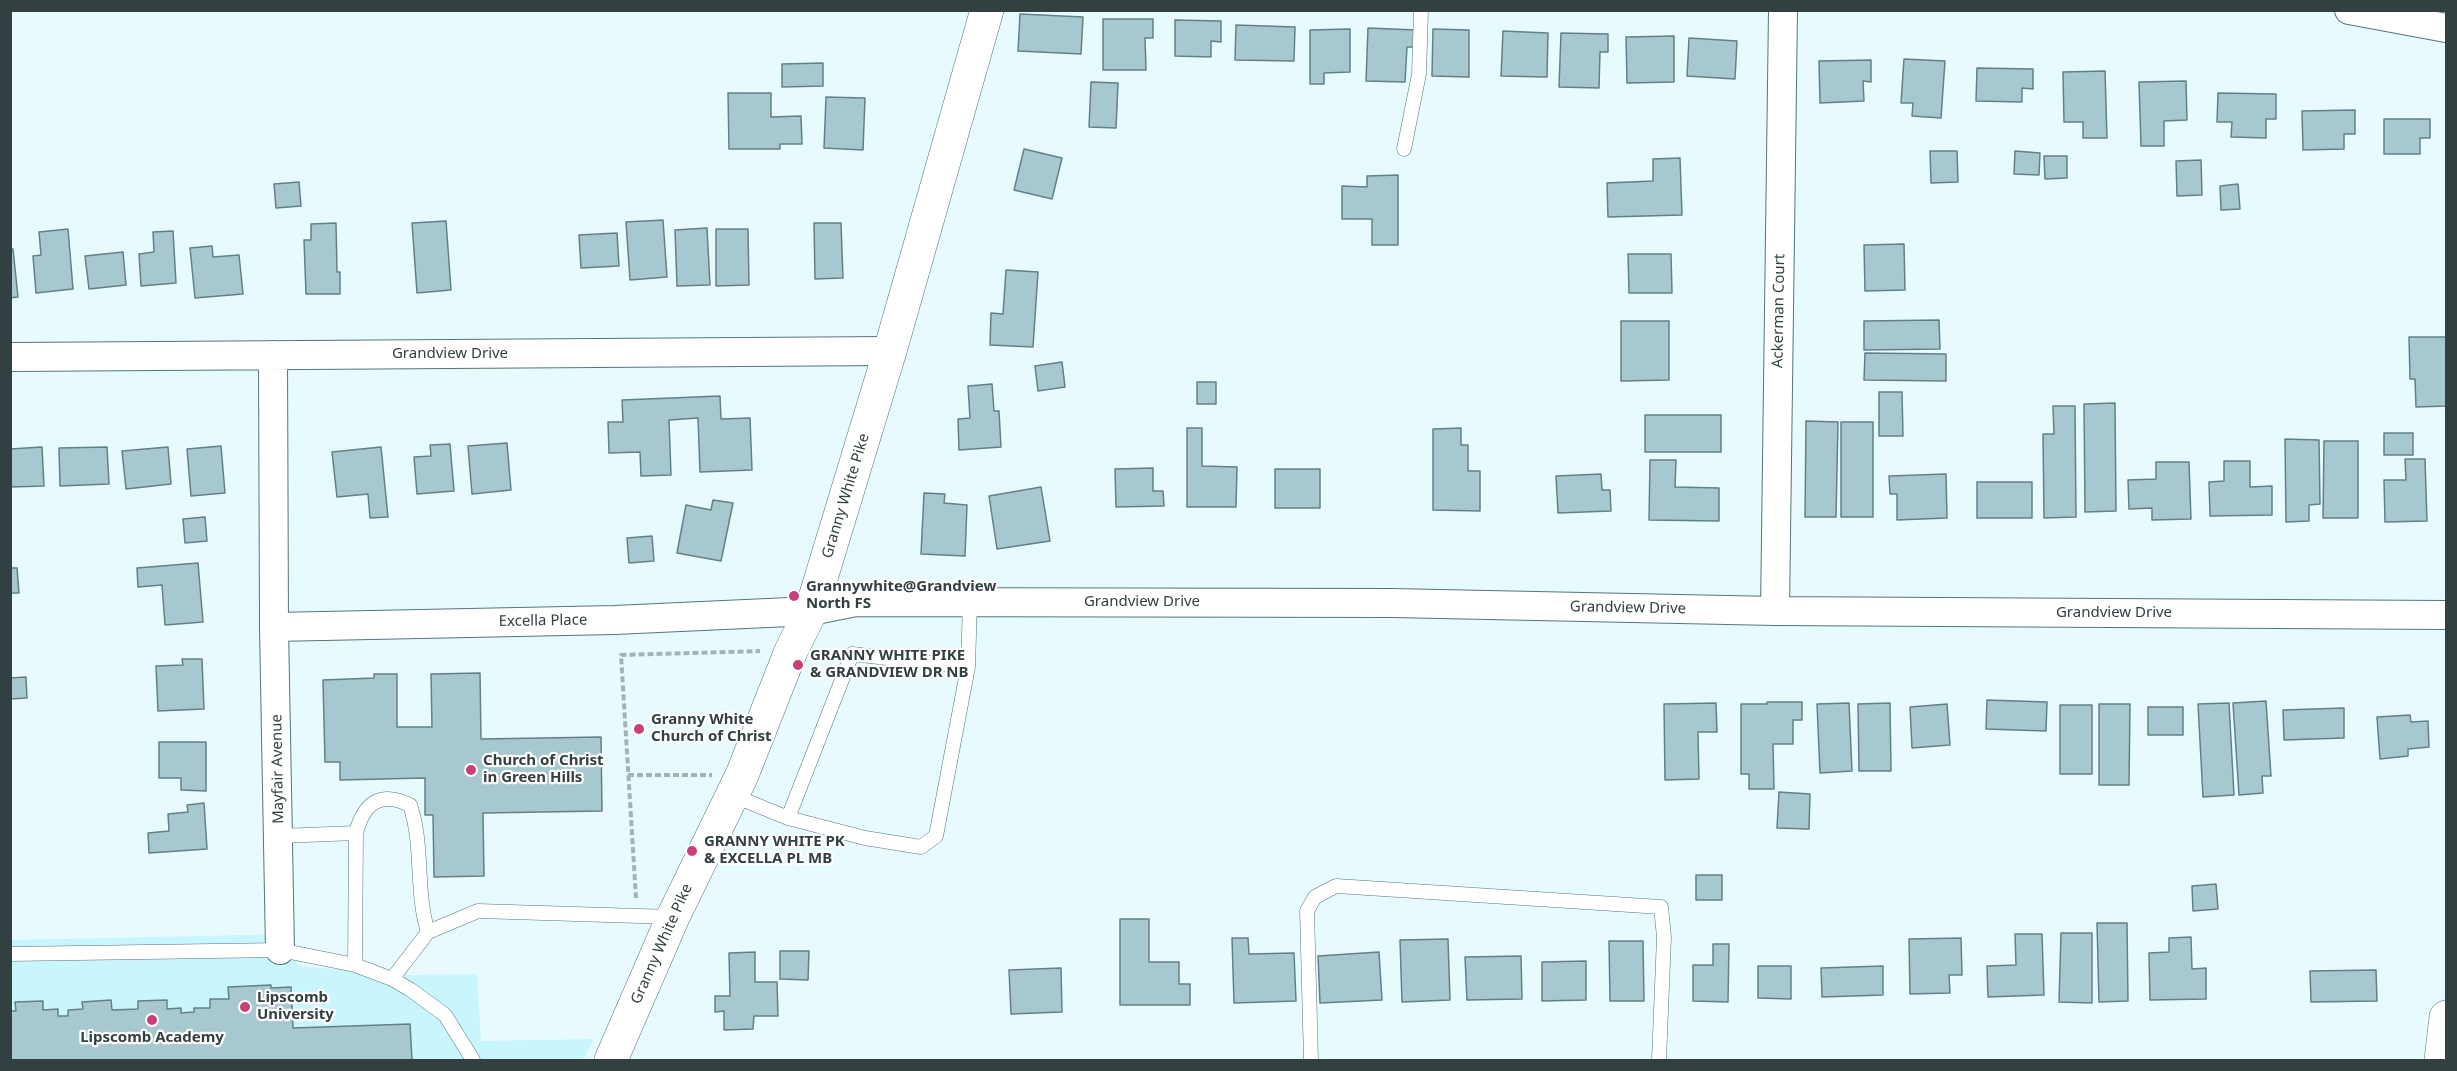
<!DOCTYPE html>
<style>
body{margin:0}
#map{position:relative;width:2457px;height:1071px;overflow:hidden;background:#e7fbff;font-family:"Noto Sans",sans-serif}
canvas{display:block}
.frame{position:absolute;inset:0;border:12px solid #324042;pointer-events:none}
</style>
<div id="map">
<canvas width="2457" height="1071"></canvas>
<div class="frame"></div>
</div>
<script>
const c = document.querySelector('canvas').getContext('2d');
c.lineJoin = 'round';
function paint(path, color) {
  c.fillStyle = color;
  c.fill(path, 'evenodd');
}
function trace(path, color, width, dash) {
  c.strokeStyle = color;
  c.lineWidth = width;
  c.lineCap = dash ? 'butt' : 'round';
  c.setLineDash(dash || []);
  c.stroke(path);
}
function drawText(font, color, halo, rows, align = 'center') {
  c.font = font + ' "Noto Sans",sans-serif';
  c.lineWidth = 4.5;
  c.setLineDash([]);
  c.textBaseline = 'middle';
  c.strokeStyle = halo;
  c.fillStyle = color;
  for (const [text, x, y, turn = 0] of rows) {
    c.save();
    c.translate(x, y);
    c.rotate((+turn || 0) * Math.PI / 180);
    c.textAlign = isNaN(turn) ? turn : align;
    if (halo) c.strokeText(text, 0, 0);
    c.fillText(text, 0, 0);
    c.restore();
  }
}
paint(new Path2D(`
 M291,934L298,966L411,975L477,974L481,1041L594,1039L583,1060H11L10,940Z`), '#c9f5fd');
const building = new Path2D(`
 M1020,14L1083,17L1081,54L1018,51Z
 M1103,19H1153V38H1145L1146,70H1103Z
 M1175,20L1221,21V42L1211,41V57L1175,56Z
 M1236,25L1295,27L1294,61L1235,60Z
 M1368,28L1416,30L1415,47H1407L1405,82L1366,81Z
 M1350,29V72L1324,73V84H1310V30Z
 M1433,29L1469,30V77L1432,76Z
 M1503,31L1548,33L1547,77L1501,76Z
 M1561,33L1608,34V52H1600L1599,88L1559,87Z
 M1674,36V82L1627,83L1626,37Z
 M1689,38L1737,41L1735,79L1687,76Z
 M1904,59L1945,61L1941,118L1912,116L1913,103H1901Z
 M1871,60V82L1863,81L1864,101L1820,103L1819,61Z
 M823,63V86L782,87V64Z
 M1977,68L2033,69V89L2022,88V102L1976,101Z
 M2105,71L2107,138H2083V122H2064L2063,72Z
 M2186,81L2187,120L2164,121V146H2141L2139,82Z
 M1091,82L1118,83L1116,128L1089,127Z
 M728,93H771V117L801,116L802,144H780V149H729Z
 M2218,93L2276,94V119H2266V138L2231,137L2232,122H2217Z
 M826,97L865,98L863,150L824,148Z
 M2355,110V134H2344V149L2303,150L2302,111Z
 M2384,119H2430V138H2420V154H2384Z
 M1024,149L1062,158L1052,199L1014,190Z
 M1930,151H1957L1958,182L1931,183Z
 M2015,151L2040,153L2039,175L2014,174Z
 M2044,156H2067V178L2045,179Z
 M1680,158L1682,215L1608,217L1607,183L1653,181V159Z
 M2201,160L2202,195L2177,196L2176,161Z
 M1398,175V245H1372V219H1342V186L1367,187V176Z
 M299,182L301,206L276,208L274,184Z
 M2238,184L2240,209L2221,210L2220,186Z
 M663,220L667,277L630,280L626,222Z
 M446,221L451,290L417,293L412,223Z
 M336,223L337,272H340V294H306L304,240H311V224Z
 M814,223H841L843,278L815,279Z
 M707,228L710,285L677,286L675,230Z
 M68,229L73,289L36,293L33,256L41,255L39,232Z
 M716,229H748L749,285L716,286Z
 M173,231L176,283L141,286L139,254L154,252L153,232Z
 M617,233L619,266L581,268L579,235Z
 M1904,244L1905,290L1865,291L1864,245Z
 M212,246L213,257L239,255L243,294L195,298L190,248Z
 M10,249H13L18,297L10,298Z
 M123,252L126,285L89,289L85,256Z
 M1628,254H1671L1672,293H1629Z
 M1006,270L1038,272L1033,347L990,345L991,313L1003,314Z
 M1939,320L1940,349L1864,350V321Z
 M1621,321H1669V380L1621,381Z
 M2409,337H2446V406L2416,407L2415,379H2410Z
 M1865,353L1946,354V381L1864,380Z
 M1062,362L1065,387L1038,391L1035,366Z
 M1197,382H1216V404H1197Z
 M992,384L994,411H999L1001,447L959,450L958,419L970,418L968,386Z
 M1879,392H1902L1903,436H1879Z
 M720,396L721,419L750,418L752,470L700,472L698,418L669,420L671,475L641,476L640,452L609,453L608,422H623L622,400Z
 M2115,403L2116,511L2085,512L2084,404Z
 M2053,406H2075L2076,517L2044,518L2043,434H2054Z
 M1645,415H1721V452H1645Z
 M1806,421L1838,422L1836,517H1805Z
 M1841,422H1873V517H1841Z
 M1187,428H1202V466L1237,467L1236,507H1187Z
 M1461,428V445H1468V471H1480V511L1433,510V429Z
 M2384,433H2413V455H2384Z
 M2285,439L2319,440L2320,504L2309,505V521L2286,522Z
 M2324,441H2358V518H2323Z
 M507,443L511,490L472,494L468,446Z
 M450,444L454,491L417,494L414,457L431,456L430,445Z
 M221,446L225,493L191,496L187,449Z
 M42,447L44,486L10,487V449Z
 M107,447L109,484L60,486L59,448Z
 M168,447L171,484L126,489L122,451Z
 M381,447L388,517L370,518L368,494L337,497L332,452Z
 M2405,459H2425L2427,521L2385,522L2384,480H2406Z
 M1650,460H1676L1675,487L1719,488V521L1649,520Z
 M2224,461H2250V487L2272,486V515L2210,516L2209,482L2224,481Z
 M2156,462H2189L2191,519L2152,520V508L2129,509L2128,480L2156,479Z
 M1153,468V491H1163L1164,506L1116,507L1115,469Z
 M1275,469H1320V508H1275Z
 M1601,474L1602,490H1610L1611,511L1558,513L1556,476Z
 M1946,474L1947,518L1897,520V494H1890L1889,476Z
 M1977,482H2032V518H1977Z
 M1041,487L1050,541L997,549L989,496Z
 M924,493L945,494L944,503L967,505L965,556L921,554Z
 M713,500L733,503L721,561L677,553L686,505L711,510Z
 M205,517L207,541L185,543L183,519Z
 M652,536L654,561L629,563L627,538Z
 M198,563L203,622L165,625L162,585L138,587L137,568Z
 M10,568H17L19,593H10Z
 M182,659H202L204,709L158,711L156,666L183,665Z
 M480,673L481,739L601,737L602,811L483,813L484,876L434,877L433,815H425V778L340,780V762H325L323,680L374,678V674H397V727H432L431,674Z
 M26,677L27,698L10,699V678Z
 M1987,700L2047,702L2046,731L1986,729Z
 M2266,701L2271,776H2262L2263,793L2239,795L2233,703Z
 M1767,702H1802V720H1793V744H1773L1774,789H1749V774H1741V704H1767Z
 M1716,703L1717,732H1698L1699,779L1665,780L1664,704Z
 M1849,703L1852,771L1820,773L1817,704Z
 M1890,703L1891,771H1859L1858,704Z
 M2229,703L2234,795L2203,797L2198,704Z
 M1947,704L1950,745L1912,748L1910,707Z
 M2099,704H2130L2129,785H2099Z
 M2060,705H2092V774H2060Z
 M2148,707H2183V735H2148Z
 M2344,708V738L2284,740L2283,710Z
 M2410,715L2411,722L2428,721L2429,747L2408,749V756L2380,759L2377,717Z
 M159,742H206V791L181,790V778H159Z
 M1779,792L1810,794L1809,829L1777,828Z
 M204,803L207,849L149,853L148,833L169,831L168,814L188,812L187,805Z
 M1696,875H1722V900H1696Z
 M2216,884L2218,909L2193,911L2192,886Z
 M1120,919H1149V962H1179V984H1190V1005H1120Z
 M2097,923H2127L2128,1001L2099,1002Z
 M2061,933H2092V1003L2059,1002Z
 M2015,934H2042L2044,995L1988,997L1987,966L2016,965Z
 M2191,937L2192,969L2206,968V999L2150,1000L2149,953L2169,952V938Z
 M1232,938H1248L1249,954L1294,953L1296,1001L1234,1003Z
 M1961,938L1962,975H1949L1950,993L1910,994L1909,939Z
 M1448,939L1450,1000L1402,1002L1400,940Z
 M1609,941H1643L1644,1001H1610Z
 M1713,944H1729L1728,1002L1693,1001V965H1713Z
 M780,951H809L808,980L780,979Z
 M755,952V982H777L778,1016H754L753,1029L724,1030V1011L715,1012V996H730L729,953Z
 M1379,952L1382,1000L1320,1003L1318,956Z
 M1521,956L1522,999L1467,1000L1465,957Z
 M1586,961V1000L1542,1001V962Z
 M1758,966H1791V999L1758,998Z
 M1883,966V995L1822,997L1821,968Z
 M1061,968L1062,1012L1011,1014L1009,970Z
 M2376,970L2377,1001L2311,1002L2310,971Z
 M271,985V988L291,987L293,1028L410,1024L412,1060H10V1011H16L15,1002L43,1001V1010L58,1009V1016H68V1010L83,1009L82,1002L111,1000L112,1010L138,1009V1001L167,1000V1009L181,1008V1013L194,1012V1008H210V999H229L228,987Z`);
paint(building, '#a7c8ce');
trace(building, '#628186', 1.5);
const lane = new Path2D(`
 M1404,149L1419,74L1421,10
 M732,795L788,818L865,838L921,847L936,836L968,667
 M788,818L852,654L968,667L970,602
 M356,833C364,802 381,791 410,805C424,846 415,891 428,932
 M279,836L356,833L355,965
 M10,954L280,950L355,965L392,979L411,990L445,1015L473,1060
 M392,979L428,932L478,911L672,917
 M1311,1060L1307,911L1315,897L1336,886L1661,907L1664,937L1659,1060`);
const street = new Path2D(`
 M2349,10L2446,28
 M273,355L274,627L280,950
 M10,357L890,351
 M1775,611L1783,10
 M274,627L615,620L811,611L856,602L1392,603L1775,611L2446,615`);
const secondary = new Path2D(`
 M611,1060L673,917L742,775L791,651L811,611L890,351L987,10
 M2441,1060L2446,1017`);
trace(lane, '#56747a', 15);
trace(street, '#56747a', 30);
trace(secondary, '#56747a', 34);
trace(new Path2D(`
 M628,775H712
 M636,898L621,655L760,651`), '#a2b3b7', 4, [6, 3]);
trace(lane, '#fff', 14);
trace(street, '#fff', 28);
trace(secondary, '#fff', 33);
for (const [x, y, r, color] of [
 [794,596,6,"#c93f78"],
 [798,665,6,"#c93f78"],
 [639,729,6,"#c93f78"],
 [471,770,6,"#c93f78"],
 [692,851,6,"#c93f78"],
 [245,1007,6,"#c93f78"],
 [152,1020,6,"#c93f78"]
]) {
  const dot = new Path2D();
  dot.arc(x, y, r, 0, 2 * Math.PI);
  c.fillStyle = color;
  c.fill(dot);
  trace(dot, '#fff', 2);
}
drawText('15px', '#324042', '#fff', [
 ["Ackerman Court",1779,311,-89],
 ["Grandview Drive",450,354],
 ["Granny White Pike",846,496,-73],
 ["Grandview Drive",1142,602],
 ["Grandview Drive",1628,608,1],
 ["Grandview Drive",2114,613],
 ["Excella Place",543,621,-1],
 ["Mayfair Avenue",278,769,-91],
 ["Granny White Pike",662,944,-66]
]);
drawText('bold 15px', '#324042', '#fff', [
 ["Grannywhite@Grandview",806,587],
 ["North FS",806,604],
 ["GRANNY WHITE PIKE",810,656],
 ["& GRANDVIEW DR NB",810,673],
 ["Granny White",651,720],
 ["Church of Christ",651,737],
 ["Church of Christ",483,761],
 ["in Green Hills",483,778],
 ["GRANNY WHITE PK",704,842],
 ["& EXCELLA PL MB",704,859],
 ["Lipscomb",257,998],
 ["University",257,1015],
 ["Lipscomb Academy",152,1038,"center"]
], 'left');
</script>
